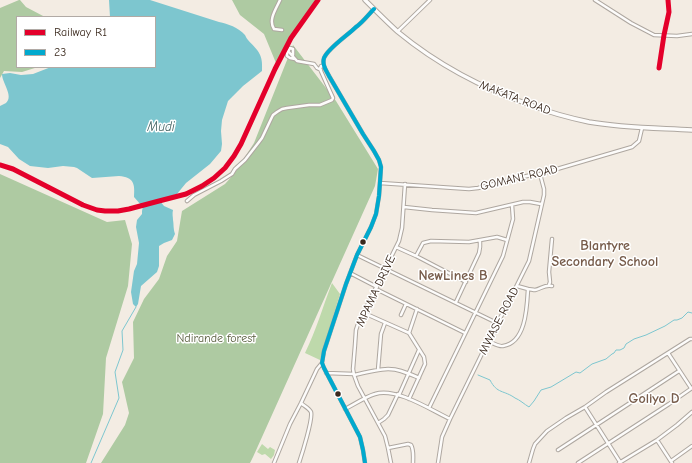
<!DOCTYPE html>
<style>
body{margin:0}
#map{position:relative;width:692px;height:463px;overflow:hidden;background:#f3ece3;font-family:"Comic Neue",sans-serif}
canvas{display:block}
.legend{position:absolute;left:16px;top:16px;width:140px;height:52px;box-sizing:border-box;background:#fff;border:1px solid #b1aaa5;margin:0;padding:5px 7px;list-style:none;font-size:12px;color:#3b2a1e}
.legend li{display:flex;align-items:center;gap:8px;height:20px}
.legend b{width:20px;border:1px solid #b1aaa5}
</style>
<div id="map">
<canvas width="692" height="463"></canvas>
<ul class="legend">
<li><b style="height:5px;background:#e4002b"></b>Railway R1</li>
<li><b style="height:5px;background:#00a9ce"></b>23</li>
</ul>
</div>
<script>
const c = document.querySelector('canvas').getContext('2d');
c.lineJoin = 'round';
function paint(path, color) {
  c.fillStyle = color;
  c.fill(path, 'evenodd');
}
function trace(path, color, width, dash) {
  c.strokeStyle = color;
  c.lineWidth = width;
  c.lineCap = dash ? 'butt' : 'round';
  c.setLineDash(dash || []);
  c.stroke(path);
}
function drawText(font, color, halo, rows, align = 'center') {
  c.font = font + ' "Comic Neue",sans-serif';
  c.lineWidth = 3;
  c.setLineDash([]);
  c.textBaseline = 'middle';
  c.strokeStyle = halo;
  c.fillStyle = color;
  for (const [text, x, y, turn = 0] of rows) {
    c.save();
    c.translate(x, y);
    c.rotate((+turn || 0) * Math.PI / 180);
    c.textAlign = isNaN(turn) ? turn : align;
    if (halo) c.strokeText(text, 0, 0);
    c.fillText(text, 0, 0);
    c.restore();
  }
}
paint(new Path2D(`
 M332,283L340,294L320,360L305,353C316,331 323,306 332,283Z
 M262,444L268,449L270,447L275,450L274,455L271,459L265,454L262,455L257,452Z`), '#bed9ab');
paint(new Path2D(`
 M19,0H20L26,7L45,17H17V67H38L22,72L4,71L0,78V8Z
 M232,0H317L289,38L276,63L264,34L240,15Z
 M293,45L336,101L378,169L375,186L253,457L250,463H101L125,425L129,413L122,382L134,358L133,322L144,299L159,279L167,256L177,241L182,211L225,184L234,174L254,143Z
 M0,174L107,222L125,220L132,244L128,286L106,358L103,414L86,463H0Z`), '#aecaa2');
paint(new Path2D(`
 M109,0H150L219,22C228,24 238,27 245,35C246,37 247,39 248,40C259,52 263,54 262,71L243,86L228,101L222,120L221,131L222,144L221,151L210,164L186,183L177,194L163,199L160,201L164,206L173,210C172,214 173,217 173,220C174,226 173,227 175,234L172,240L164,243L159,246V266L157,272L141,286L138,304L136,307L133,304L131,292L134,271L137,264L139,243L136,227L137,220L142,214V211L143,206L141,205L134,197C135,184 134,177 119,176L92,178L77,168L74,167L63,166L48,168L30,166L19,159L8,147L0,144V106C2,105 4,104 6,103C14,96 2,83 2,74L10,73L21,75L33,74L51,67H155V17H110Z`), '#7dc6cf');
trace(new Path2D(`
 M478,375L490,380C497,394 504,390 515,398C520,400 524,404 529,407L534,401L541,390L551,387L576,372L580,373L592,364L606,359L612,354L614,353L616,350H620L624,348L626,344L634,339L646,335L665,326L674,320H677L682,318L688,312L692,313
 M91,463L119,398L115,372L123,350L122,331L136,307`), '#7dc6cf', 1);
const minor = new Path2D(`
 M280,0C276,9 268,20 274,29L282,30
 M595,0L631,23L654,35L677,36L692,34
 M398,31L430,0
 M288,51L297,61L314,64L317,68L321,70
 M293,55V49L290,48L287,53V56L290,58L295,59
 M380,183L469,189L478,188L531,175L540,174L632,147L639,141L642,128
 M187,201L194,195L221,181L232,174L235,169L245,160L259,142L262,138L271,119L273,115L277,112L282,109L287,108L309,105H320L332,100L333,98L320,69L321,66H324
 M404,207L432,210L476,213L523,202H530L541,204
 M396,247L416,256L466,282
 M357,255L497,323
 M416,256L423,243L431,241L469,242L497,237L507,240
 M350,273L377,287
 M549,285L550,282L549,272L552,239
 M376,289L465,333
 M528,289C530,289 533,290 535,290C541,289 545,284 552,286
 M456,302L479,253L480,247V241
 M364,313L409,333L424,357L425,364L409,399
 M401,315L406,304
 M409,333L417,309
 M488,341C493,343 499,347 503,346C526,343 527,307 528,289L517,286
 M668,353L691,388
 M378,370L381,334L385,323
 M326,373L354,374
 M354,375C369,372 386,366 401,371C407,373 413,375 419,378
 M399,395L419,350
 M585,407L620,462
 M429,408L503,256L513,219L512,205
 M345,409C355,404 365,397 375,394C396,387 431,410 450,419
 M378,423L384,419L388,415L398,394
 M657,440L672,463
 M388,448L408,444L411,445C414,450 413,457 413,463
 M558,450L679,371
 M671,461L692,446
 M274,463L290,424L301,403L317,369L322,363
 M299,463C302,454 313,419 311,412C309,408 304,406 301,403
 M365,463L363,450L360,437L324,368L322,363L324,351L346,284L357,255L371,227L376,214L379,196L381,167L379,160L374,151L363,134L329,76C326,70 322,65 324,58C328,48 348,35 356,27C363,22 368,15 374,9
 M391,463L388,448L385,436L358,386L354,375L353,369L355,345L356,330L358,324L399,241L402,228L405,184
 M438,463L442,437L450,419L497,323L503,313L529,261L544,195V189L540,174
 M529,463L533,449L535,444L547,431L566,418L585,407L606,392L690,339H692
 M578,463L669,404L692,388
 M619,463L657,440L677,425L692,412`);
const major = new Path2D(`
 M365,0C376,11 387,22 398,32C438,65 484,89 533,106C551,113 570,118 589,122C623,128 658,128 692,130`);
trace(minor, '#aea7a0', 4.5);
trace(major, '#aea7a0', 5.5);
trace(minor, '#fdfcfb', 2.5);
trace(major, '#fdfcfb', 3.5);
trace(new Path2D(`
 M659,68L664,35L669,12L668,0`), '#b8b5b2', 1);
trace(new Path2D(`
 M365,463L363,450L360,437L324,368L322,363L324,351L346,284L357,255L371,227L376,214L379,196L381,167L379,160L374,151L363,134L329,76C326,70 322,65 324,58C328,48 348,35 356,27C363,22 368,15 374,9`), '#00a9ce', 4);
trace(new Path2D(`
 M659,68L664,35L669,12L668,0
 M0,165L13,169L83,205L97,210L105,211H118L129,209L159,201L186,194L202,186L214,178L225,168L234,156L241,144L275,69L291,38L318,0`), '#e4002b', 5);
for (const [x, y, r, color] of [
 [363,242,3.5,"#3b2a1e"],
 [338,394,3.5,"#3b2a1e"]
]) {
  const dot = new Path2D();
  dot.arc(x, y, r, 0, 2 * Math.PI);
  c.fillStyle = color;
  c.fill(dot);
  trace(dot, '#fff', 1.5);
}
drawText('12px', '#3b2a1e', '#fff', [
 ["MAKATA ROAD",515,98,21],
 ["GOMANI ROAD",519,178,-13],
 ["MPAMA DRIVE",376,291,-65],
 ["MWASE ROAD",499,321,-63]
]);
drawText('12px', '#555a3a', '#fff', [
 ["Ndirande forest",216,339]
]);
drawText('italic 13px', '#416262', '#fff', [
 ["Mudi",161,127]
]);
drawText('bold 14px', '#775c4b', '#fff', [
 ["Blantyre",605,246],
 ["Secondary School",605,262],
 ["NewLines B",453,276],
 ["Goliyo D",654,399]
]);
</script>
